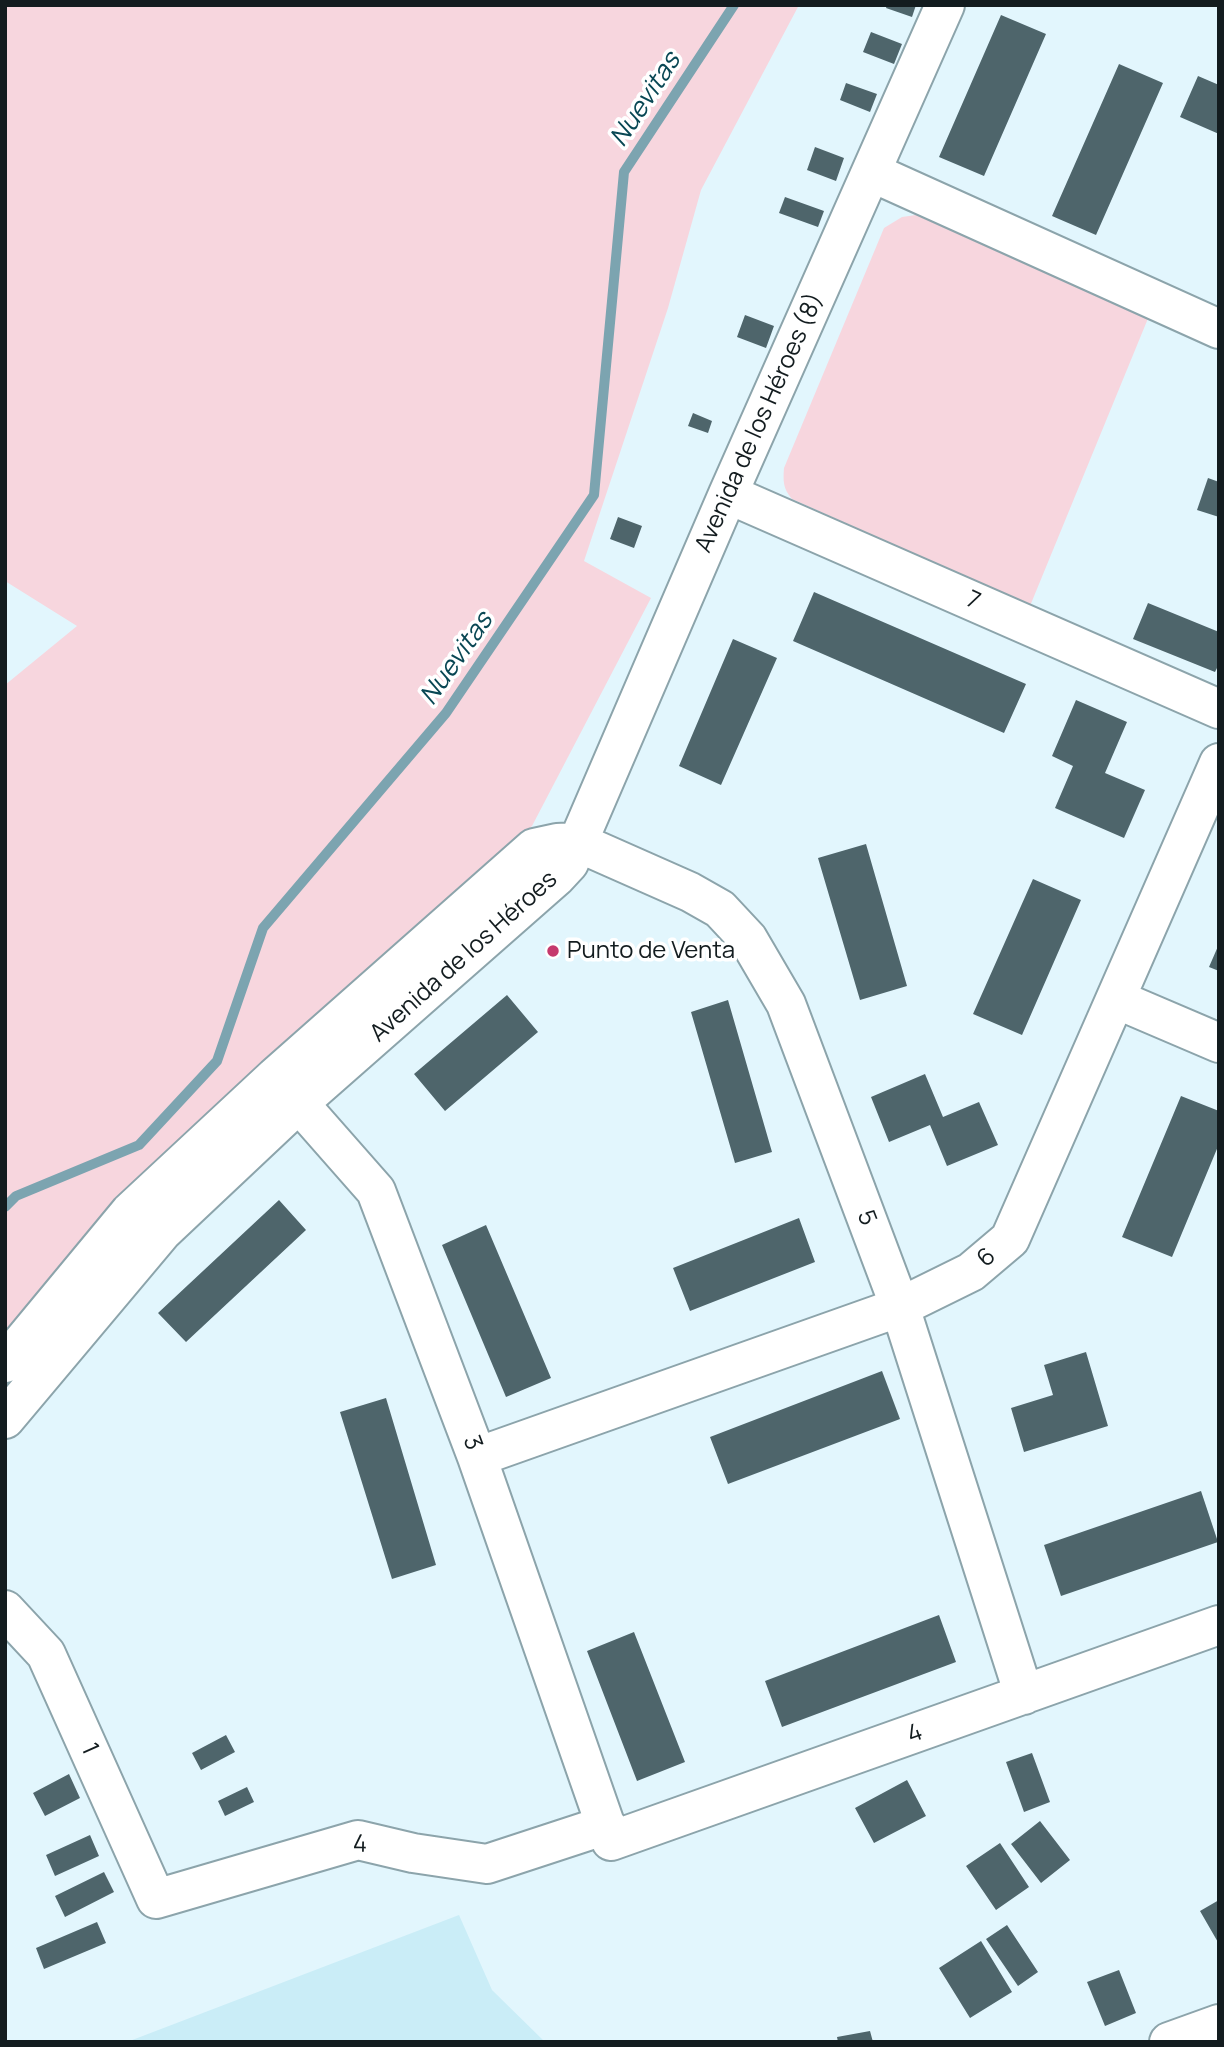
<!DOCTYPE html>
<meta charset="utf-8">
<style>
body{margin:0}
#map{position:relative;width:1224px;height:2047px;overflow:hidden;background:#e2f6fd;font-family:Manrope,sans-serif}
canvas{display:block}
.frame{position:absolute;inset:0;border:7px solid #131c1f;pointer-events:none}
</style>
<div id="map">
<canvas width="1224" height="2047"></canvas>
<div class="frame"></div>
</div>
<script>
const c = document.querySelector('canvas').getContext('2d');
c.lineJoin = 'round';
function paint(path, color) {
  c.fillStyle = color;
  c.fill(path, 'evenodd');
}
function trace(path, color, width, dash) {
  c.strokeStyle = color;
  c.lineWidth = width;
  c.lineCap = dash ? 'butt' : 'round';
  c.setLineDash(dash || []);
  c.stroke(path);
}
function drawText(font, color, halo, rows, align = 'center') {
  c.font = font + ' Manrope,sans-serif';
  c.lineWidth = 7;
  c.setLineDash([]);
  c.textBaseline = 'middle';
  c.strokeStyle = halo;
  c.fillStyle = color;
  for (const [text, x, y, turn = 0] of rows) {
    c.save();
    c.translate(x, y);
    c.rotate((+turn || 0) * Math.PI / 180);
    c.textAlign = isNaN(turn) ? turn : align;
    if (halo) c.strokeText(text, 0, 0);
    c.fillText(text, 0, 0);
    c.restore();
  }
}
paint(new Path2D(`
 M459,1915L492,1990L545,2042H127Z`), '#caedf7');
paint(new Path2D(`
 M5,5H799L701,190L668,308L584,561L651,598L532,826L141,1178L5,1336V685L77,626L5,581Z
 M916,215L1149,316L1030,606L792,499C783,489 783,481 784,468L884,228L902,217Z`), '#f7d6de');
trace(new Path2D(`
 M5,1207L16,1196L139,1145L217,1061L263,928L446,713L594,495L624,172L734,5`), '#7ca4b0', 10);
paint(new Path2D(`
 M887,5H916L912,17L886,8Z
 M1001,15L1046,34L984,176L939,157Z
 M871,32L902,44L894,64L863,52Z
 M1119,64L1163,83L1096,235L1052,216Z
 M1198,76L1219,85V134L1180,117Z
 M846,83L877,94L870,112L840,100Z
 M815,147L844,158L836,181L807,170Z
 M785,197L824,211L818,227L779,213Z
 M745,315L774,326L766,348L737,337Z
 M693,413L712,421L708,433L688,426Z
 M1208,478L1219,482V517L1197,510Z
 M618,517L642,526L634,548L610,539Z
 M814,592L1026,684L1004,733L793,641Z
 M1148,603L1219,632V664L1215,672L1133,639Z
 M733,639L777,658L721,785L679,766Z
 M1076,700L1127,722L1105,773L1145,790L1124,838L1055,808L1073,766L1052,756Z
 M866,844L907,986L860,1000L818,858Z
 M1033,879L1081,900L1022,1035L973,1014Z
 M1219,944V971L1209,967Z
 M507,995L538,1032L445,1111L414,1074Z
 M728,1000L772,1152L735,1163L691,1012Z
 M925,1074L943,1117L979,1102L998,1145L947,1166L930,1125L889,1142L871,1097Z
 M1181,1096L1219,1111V1144L1172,1257L1122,1237Z
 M279,1200L306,1230L186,1342L158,1313Z
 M799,1218L815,1262L690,1311L673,1268Z
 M486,1225L551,1378L506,1397L442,1245Z
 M1086,1352L1108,1426L1024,1452L1011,1408L1053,1395L1044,1365Z
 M882,1371L900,1419L728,1484L710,1437Z
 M386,1398L436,1565L392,1579L340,1412Z
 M1201,1491L1218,1542L1061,1596L1044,1545Z
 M939,1615L956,1662L782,1727L765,1681Z
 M634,1632L685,1762L637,1781L587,1651Z
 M226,1735L235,1752L201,1770L192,1753Z
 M1032,1753L1050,1802L1024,1812L1006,1762Z
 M69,1774L80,1798L45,1816L33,1793Z
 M907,1780L926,1816L874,1843L855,1808Z
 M247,1787L254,1802L225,1816L218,1801Z
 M1040,1821L1070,1860L1041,1883L1011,1844Z
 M90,1835L99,1856L55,1876L46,1855Z
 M1000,1843L1029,1887L996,1910L966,1866Z
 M104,1872L114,1892L65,1917L55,1896Z
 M1219,1900V1944L1200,1911Z
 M97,1922L106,1943L44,1969L36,1948Z
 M1007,1925L1038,1972L1018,1986L986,1939Z
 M981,1941L1012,1992L970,2018L939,1968Z
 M1119,1970L1136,2013L1105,2026L1087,1982Z
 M870,2031L873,2042H838L837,2037Z`), '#4e656b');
const minor = new Path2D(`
 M871,172L1219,329
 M728,494L1219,709
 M1116,999L1219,1043
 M281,1083L376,1191L477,1457L611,1841L1219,1625
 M5,1363L130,1212L275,1077L534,848L557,843L577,842L690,892L720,909L748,939L786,1004L900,1307L1024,1695
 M5,1419L162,1232L299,1103L556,877L569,863L728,494L945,5
 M477,1457L900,1307L971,1272L1010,1239L1219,763
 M5,1610L46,1654L156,1899L358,1840L413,1853L487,1864L606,1825
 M1169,2042L1219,2024`);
trace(minor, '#8ca4ab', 42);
trace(minor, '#fff', 38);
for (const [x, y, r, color] of [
 [553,951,7,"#c5396d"]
]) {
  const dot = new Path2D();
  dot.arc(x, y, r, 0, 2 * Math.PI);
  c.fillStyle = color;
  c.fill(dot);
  trace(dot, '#fff', 2.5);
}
drawText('24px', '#131c1f', '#fff', [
 ["Avenida de los Héroes (8)",760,423,-66],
 ["7",973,601,24],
 ["Avenida de los Héroes",464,957,-42],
 ["5",866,1218,69],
 ["6",987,1258,-41],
 ["3",472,1443,69],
 ["4",915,1734,-19],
 ["1",89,1749,66],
 ["4",360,1845,1]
]);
drawText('24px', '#131c1f', '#fff', [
 ["Punto de Venta",567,951]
], 'left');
drawText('italic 26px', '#094754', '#fff', [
 ["Nuevitas",646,100,-57],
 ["Nuevitas",457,659,-55]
]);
</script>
